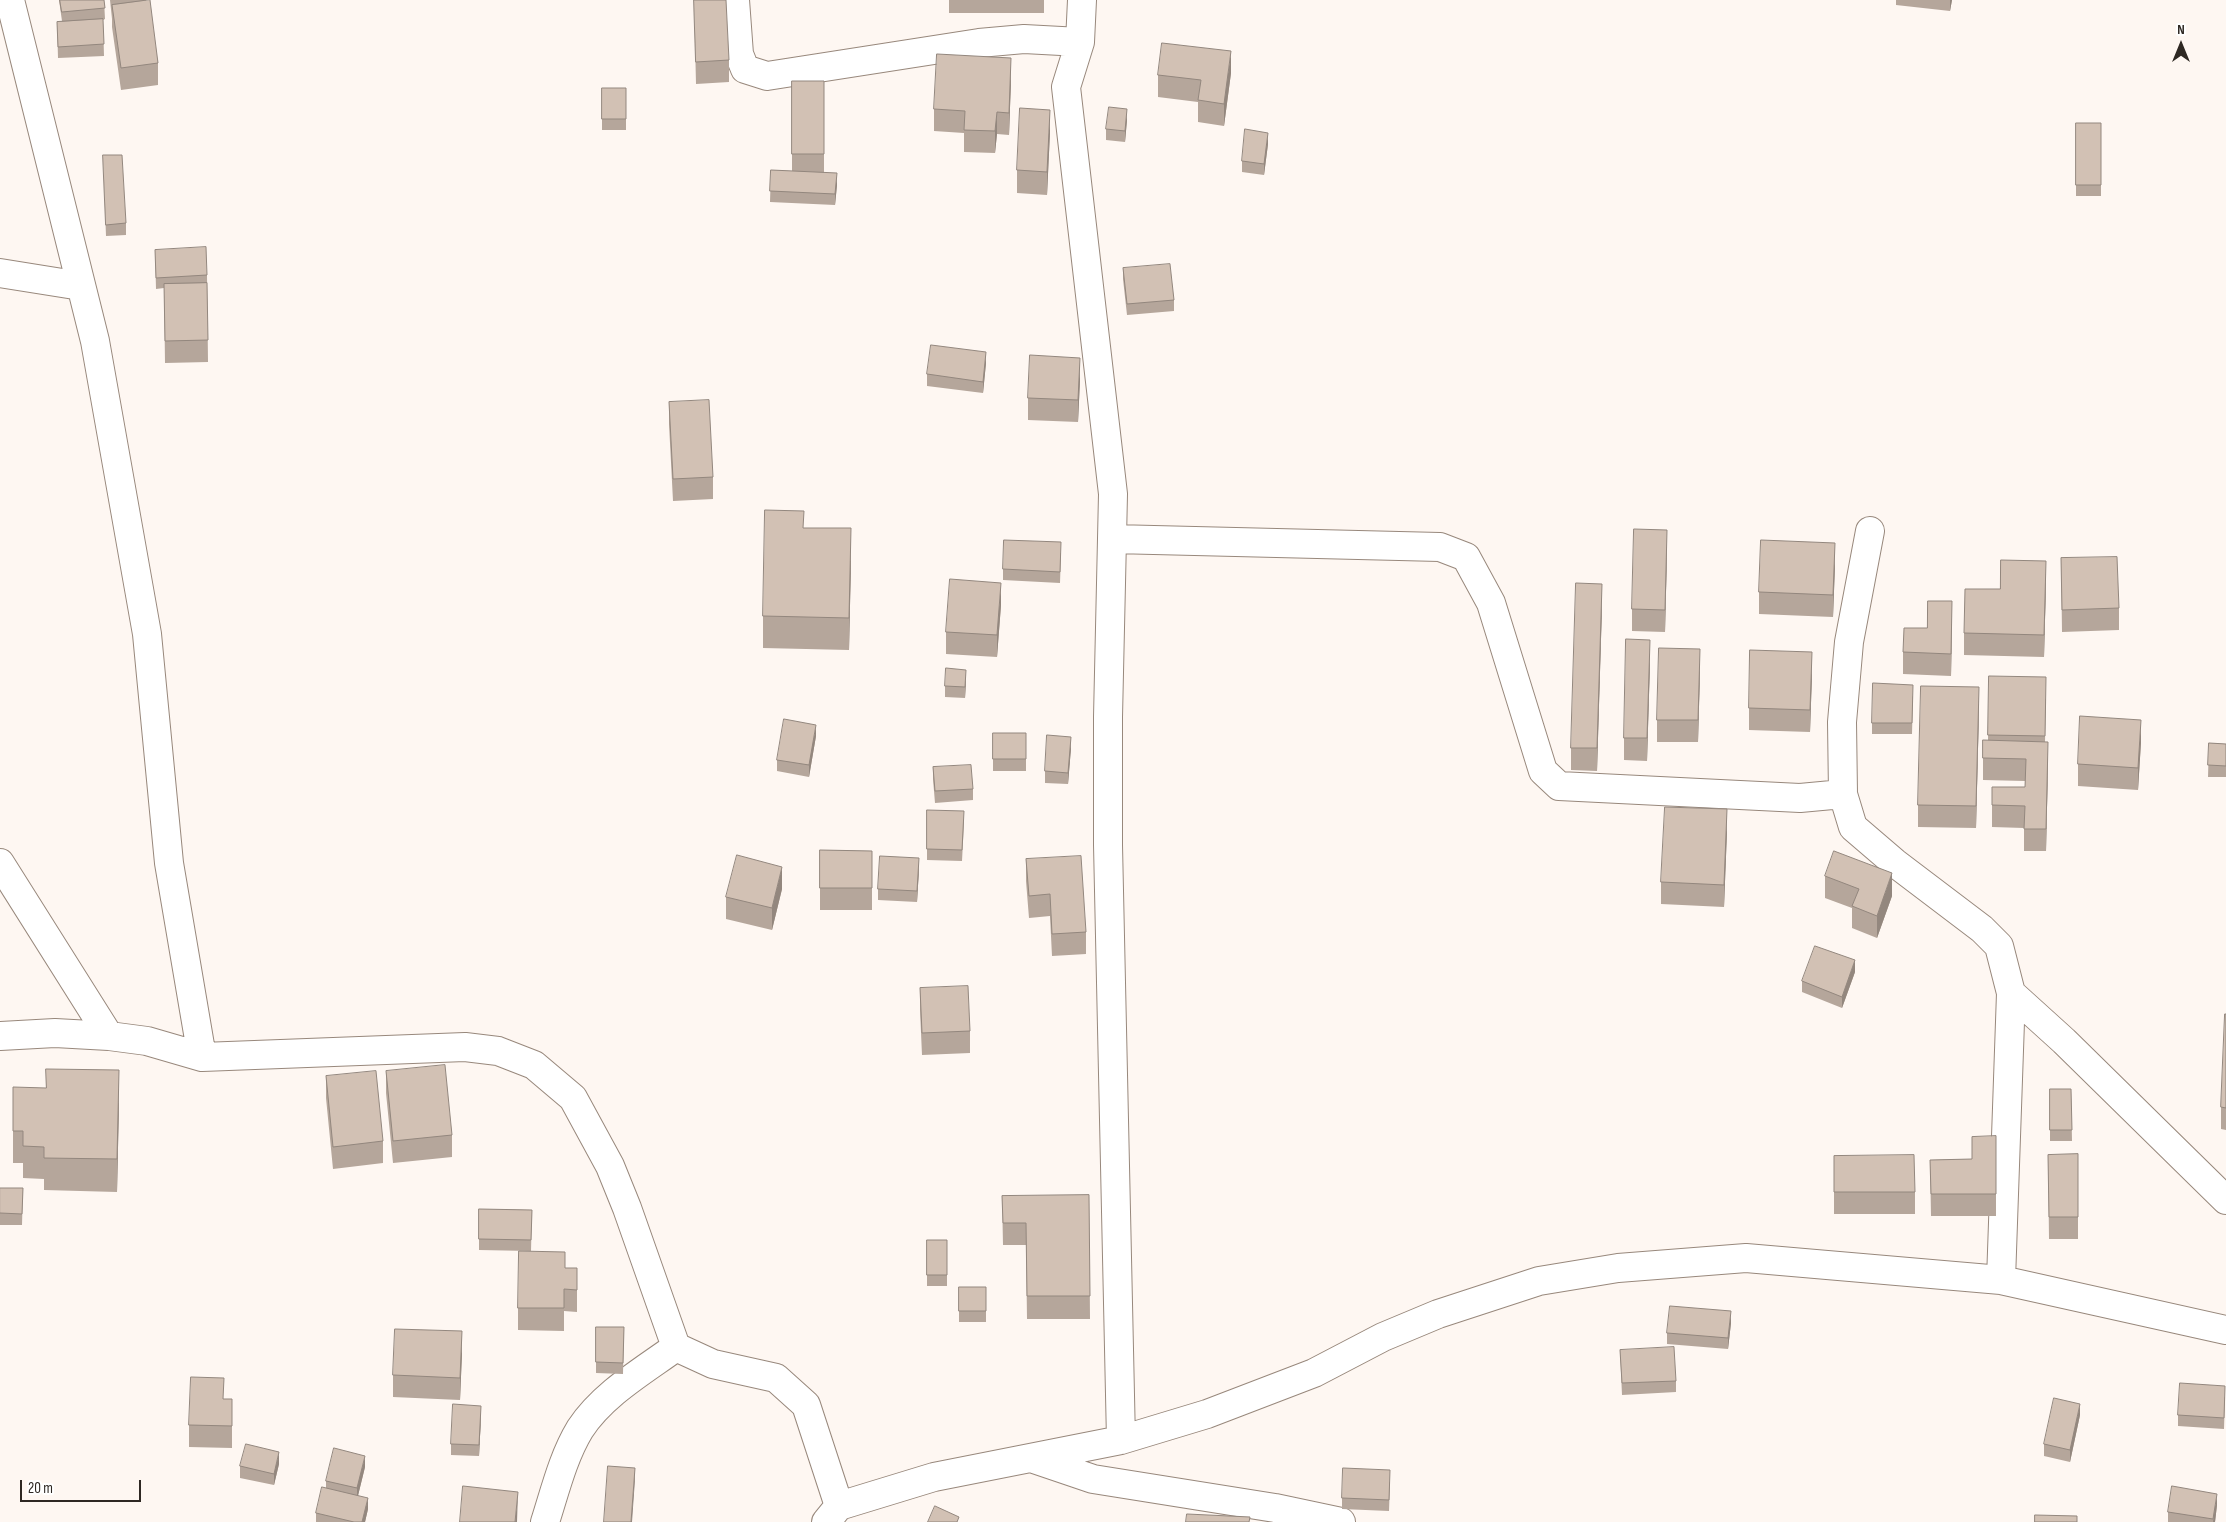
<!DOCTYPE html>
<style>
body{margin:0}
#map{position:relative;width:2226px;height:1522px;overflow:hidden;background:#fef7f2;font-family:"Sofia Sans Condensed",sans-serif}
canvas{display:block}
.north{position:absolute;left:2156px;top:20px;width:50px;height:50px;-webkit-text-stroke:4px #fff;paint-order:stroke;rotate:0deg;font-size:14px;font-weight:700;line-height:20px;text-align:center;color:#2e2823}
.north::after{content:'';display:block;margin:auto;width:18px;height:22px;background:#2e2823;clip-path:polygon(50% 0,100% 100%,50% 72%,0 100%)}
.scale{position:absolute;left:20px;top:1480px;width:121px;height:22px;box-sizing:border-box;border:2px solid #2e2823;border-top:0;padding-left:6px;font-size:15px;line-height:18px;white-space:nowrap;color:#2e2823;-webkit-text-stroke:4px #fff;paint-order:stroke}
</style>
<div id="map">
<canvas width="2226" height="1522"></canvas>
<div class="north">N</div>
<div class="scale">20 m</div>
</div>
<script>
const c = document.querySelector('canvas').getContext('2d');
c.lineJoin = 'round';
function trace(path, color, width, dash) {
  c.strokeStyle = color;
  c.lineWidth = width;
  c.lineCap = dash ? 'butt' : 'round';
  c.setLineDash(dash || []);
  c.stroke(path);
}
function paint(path, color) {
  c.fillStyle = color;
  c.fill(path, 'evenodd');
}
const minor = new Path2D(`
 M10,0L95,341L147,634L169,863L202,1057
 M735,0L739,54L745,69L767,76L979,43L1024,39L1080,42
 M1082,0L1080,42L1066,87L1113,494L1108,717V845L1121,1440
 M0,273L81,286
 M1870,531L1849,642L1842,722L1843,794L1853,827L1895,863L1982,929L1999,946L2011,993L2001,1280
 M1113,539L1440,547L1466,557L1491,603L1543,771L1559,786L1800,798L1843,794
 M0,863L109,1036
 M2011,993L2064,1041L2226,1200
 M0,1036L55,1033L109,1036L147,1041L202,1057L465,1047L498,1051L534,1065L573,1098L610,1166L627,1208L676,1347L713,1364L776,1378L806,1405L839,1506
 M1034,1459L1093,1479L1275,1508L1341,1522
 M545,1522C555,1491 563,1457 580,1429C603,1394 643,1371 676,1347
 M826,1522L839,1506L934,1477L1121,1440L1207,1414L1314,1373L1383,1337L1438,1314L1539,1281L1618,1268L1746,1258L2001,1280L2226,1330`);
trace(minor, '#98887c', 30);
trace(minor, '#fff', 28);
paint(new Path2D(`
 M59,0H104L105,19L103,20L104,56L58,58L57,22L62,21Z
 M110,0H146L158,63V85L121,90L112,27V19Z
 M694,0L729,60V82L696,84Z
 M949,0H1044V13H949Z
 M1896,0H1952L1950,11L1896,5Z
 M1231,73L1224,126L1198,122V102L1158,97V75Z
 M1011,80L1009,135L997,134L995,153L964,152V133L934,131V109Z
 M792,81H824V173L837,185L835,205L770,202L771,170L792,171Z
 M602,88H626V130H602Z
 M1127,120L1125,142L1106,140V129Z
 M2076,123H2101V196H2076Z
 M1050,132L1047,195L1017,193V170Z
 M1268,144L1264,175L1242,172V161Z
 M103,155L126,223V235L106,236Z
 M155,250L207,275L208,362L165,363L164,288L156,289Z
 M1123,268L1174,300V311L1127,315L1123,279Z
 M986,363L983,393L927,386V374Z
 M1080,380L1078,422L1028,420V398Z
 M669,402L713,477V499L673,501L669,424Z
 M804,528L851,561L849,650L763,648V616Z
 M1667,552L1665,632L1632,631V609Z
 M1061,553L1060,583L1003,580V569Z
 M2061,558L2119,608V630L2062,632Z
 M1835,565L1833,617L1759,614V592Z
 M2046,583L2044,657L1964,655V633L2000,589Z
 M1001,605L997,657L946,654V632Z
 M1602,606L1597,771L1571,770V748Z
 M1952,624L1951,676L1903,674V652Z
 M1650,662L1647,761L1624,760V738Z
 M1700,671L1698,742H1657V720Z
 M1812,674L1810,732L1749,730V708Z
 M1989,676L2046,699L2045,742L2048,764L2046,851H2024V828L1992,827V787H2025V781L1983,780V740L1988,741Z
 M966,681L965,698L945,697V686Z
 M1913,696L1912,734H1872V723Z
 M1979,709L1976,828L1918,827V805Z
 M993,733H1026V771H993Z
 M816,736L809,777L777,771V760Z
 M2141,742L2138,790L2078,786V764Z
 M2209,743L2226,744V777H2208Z
 M1071,748L1068,784L1045,783V771Z
 M933,767L973,789V800L935,803L933,779Z
 M927,810L964,822L962,861L927,860Z
 M1727,831L1724,907L1661,904V882Z
 M820,850L872,851V910H820Z
 M1026,859L1086,932V954L1052,956L1050,916L1029,918L1026,881Z
 M919,869L917,902L878,900V889Z
 M1825,876L1892,896L1877,938L1852,928V908L1825,898Z
 M782,889L772,930L726,919V897Z
 M1855,972L1842,1008L1802,992V981Z
 M920,988L970,1031V1053L922,1055L920,1010Z
 M2226,1014V1130L2221,1129V1107Z
 M386,1071L452,1135V1157L393,1163L386,1093Z
 M326,1076L383,1141V1163L333,1169L326,1098Z
 M2050,1089H2071L2072,1141H2050Z
 M119,1103L117,1192L44,1190V1179L23,1178V1163H13V1131Z
 M1996,1136V1216H1931L1930,1160L1972,1159Z
 M2078,1154V1239H2049L2048,1155Z
 M1834,1156L1915,1192V1214H1834Z
 M0,1188H23L22,1225H0Z
 M1089,1195L1090,1319H1027L1026,1245H1003L1002,1196Z
 M479,1209L532,1210L531,1251L479,1250Z
 M927,1240H947V1286H927Z
 M565,1268L577,1290V1312L564,1311V1331L518,1330V1308Z
 M959,1287H986V1322H959Z
 M1731,1323L1728,1349L1667,1344V1333Z
 M596,1327H624L623,1374L596,1373Z
 M1620,1350L1676,1381V1392L1622,1395Z
 M462,1353L460,1400L393,1397V1375Z
 M2225,1397L2224,1429L2178,1426V1415Z
 M224,1399L232,1421V1448L189,1447V1425Z
 M2080,1415L2070,1462L2044,1456V1444Z
 M481,1417L479,1456L451,1455V1444Z
 M279,1464L274,1485L240,1478V1466Z
 M365,1467L358,1495L368,1509L365,1522H316V1513L326,1488V1481Z
 M1390,1482L1389,1511L1342,1509V1498Z
 M2217,1505L2215,1522H2168V1512Z`), '#b5a69b');
paint(new Path2D(`
 M1950,0H1952L1950,11Z
 M1231,51V73L1224,126V104Z
 M1011,58V80L1009,135V113Z
 M1127,109V120L1125,142V131Z
 M1050,110V132L1047,195V172Z
 M997,112V134L995,153V131Z
 M1268,133V144L1264,175V164Z
 M837,173V185L835,205V194Z
 M986,352V363L983,393V382Z
 M1080,358V380L1078,422V400Z
 M851,528V561L849,650V618Z
 M1667,530V552L1665,632V610Z
 M1835,543V565L1833,617V595Z
 M2046,561V583L2044,657V635Z
 M1001,583V605L997,657V635Z
 M1602,584V606L1597,771V748Z
 M1952,601V624L1951,676V654Z
 M1650,640V662L1647,761V738Z
 M1700,649V671L1698,742V720Z
 M1812,652V674L1810,732V710Z
 M966,670V681L965,698V687Z
 M1979,687V709L1976,828V806Z
 M2141,720V742L2138,790V768Z
 M816,725V736L809,777V765Z
 M1071,737V748L1068,784V773Z
 M2048,742V764L2046,851V829Z
 M1727,809V831L1724,907V885Z
 M919,858V869L917,902V891Z
 M782,867V889L772,930V908Z
 M1892,873V896L1877,938V916Z
 M1855,960V972L1842,1008V997Z
 M119,1070V1103L117,1192V1159Z
 M1731,1311V1323L1728,1349V1338Z
 M462,1331V1353L460,1400V1378Z
 M2080,1404V1415L2070,1462V1450Z
 M481,1406V1417L479,1456V1445Z
 M279,1452V1464L274,1485V1474Z
 M365,1456V1467L357,1500V1488Z
 M635,1468V1479L632,1522H631Z
 M518,1492L517,1522H515Z
 M2217,1494V1505L2215,1522H2213Z
 M368,1498V1509L365,1522H362Z`), '#93877e');
const building = new Path2D(`
 M60,0H104L105,8L62,12Z
 M150,0L158,63L121,68L112,5Z
 M694,0H726L729,60L696,62Z
 M103,19L104,44L58,47L57,22Z
 M1162,43L1231,51L1224,104L1198,100L1201,80L1158,75Z
 M937,54L1011,58L1009,113L997,112L995,131L964,130L965,111L934,109Z
 M792,81H824V154H792Z
 M602,88H626V119H602Z
 M1109,107L1127,109L1125,131L1106,129Z
 M1020,108L1050,110L1047,172L1017,170Z
 M2076,123H2101V185H2076Z
 M1245,129L1268,133L1264,164L1242,161Z
 M103,155H122L126,223L106,225Z
 M771,170L837,173L835,194L770,191Z
 M206,247L207,275L156,278L155,250Z
 M1170,264L1174,300L1127,304L1123,268Z
 M207,283L208,340L165,341L164,284Z
 M931,345L986,352L983,382L927,374Z
 M1030,355L1080,358L1078,400L1028,398Z
 M709,400L713,477L673,479L669,402Z
 M765,510L804,511L803,528H851L849,618L763,616Z
 M1634,529L1667,530L1665,610L1632,609Z
 M1004,540L1061,542L1060,572L1003,569Z
 M1761,540L1835,543L1833,595L1759,592Z
 M2117,557L2119,608L2062,610L2061,558Z
 M2001,560L2046,561L2044,635L1964,633L1965,589H2000Z
 M950,579L1001,583L997,635L946,632Z
 M1576,583L1602,584L1597,748H1571Z
 M1928,601H1952L1951,654L1903,652L1904,628H1927Z
 M1626,639L1650,640L1647,738H1624Z
 M1659,648L1700,649L1698,720H1657Z
 M1750,650L1812,652L1810,710L1749,708Z
 M946,668L966,670L965,687L945,686Z
 M1989,676L2046,677L2045,736L1988,735Z
 M1873,683L1913,685L1912,723H1872Z
 M1921,686L1979,687L1976,806L1918,805Z
 M2080,716L2141,720L2138,768L2078,764Z
 M784,719L816,725L809,765L777,760Z
 M993,733H1026V759H993Z
 M1047,735L1071,737L1068,773L1045,771Z
 M1983,740L2048,742L2046,829H2024L2025,806L1992,805V787H2025L2026,759L1983,758Z
 M2209,743L2226,744V766L2208,765Z
 M971,765L973,789L935,791L933,767Z
 M1665,807L1727,809L1724,885L1661,882Z
 M927,810L964,811L962,850L927,849Z
 M820,850L872,851V888H820Z
 M1834,851L1892,873L1877,916L1852,906L1859,889L1825,876Z
 M737,855L782,867L772,908L726,897Z
 M880,856L919,858L917,891L878,889Z
 M1081,856L1086,932L1052,934L1050,894L1029,896L1026,859Z
 M1815,946L1855,960L1842,997L1802,981Z
 M968,986L970,1031L922,1033L920,988Z
 M2225,1014H2226V1108L2221,1107Z
 M445,1065L452,1135L393,1141L386,1071Z
 M46,1069L119,1070L117,1159L44,1158V1147L23,1146V1131H13V1087L46,1088Z
 M376,1071L383,1141L333,1147L326,1076Z
 M2050,1089H2071L2072,1130H2050Z
 M1996,1136V1194H1931L1930,1160L1972,1159V1137Z
 M2078,1154V1217H2049L2048,1155Z
 M1914,1155L1915,1192H1834V1156Z
 M0,1188H23L22,1214L0,1213Z
 M1089,1195L1090,1296H1027L1026,1223H1003L1002,1196Z
 M479,1209L532,1210L531,1240L479,1239Z
 M927,1240H947V1275H927Z
 M519,1251L565,1252V1268H577V1290L564,1289V1308H518Z
 M959,1287H986V1311H959Z
 M1670,1306L1731,1311L1728,1338L1667,1333Z
 M596,1327H624L623,1363L596,1362Z
 M395,1329L462,1331L460,1378L393,1375Z
 M1674,1347L1676,1381L1622,1383L1620,1350Z
 M191,1377L224,1378L223,1399H232V1426L189,1425Z
 M2180,1383L2225,1386L2224,1418L2178,1415Z
 M2054,1398L2080,1404L2070,1450L2044,1444Z
 M453,1404L481,1406L479,1445L451,1444Z
 M246,1444L279,1452L274,1474L240,1466Z
 M334,1448L365,1456L357,1488L326,1481Z
 M608,1466L635,1468L631,1522H604Z
 M1343,1468L1390,1470L1389,1500L1342,1498Z
 M463,1486L518,1492L515,1522H460Z
 M2172,1486L2217,1494L2213,1519L2168,1512Z
 M322,1487L368,1498L362,1522H354L316,1513Z
 M935,1506L959,1517L957,1522H928Z
 M1187,1514L1250,1517L1249,1522H1186Z
 M2035,1515L2077,1516V1522H2035Z`);
paint(building, '#d2c1b4');
trace(building, '#93877e', 1);
</script>
